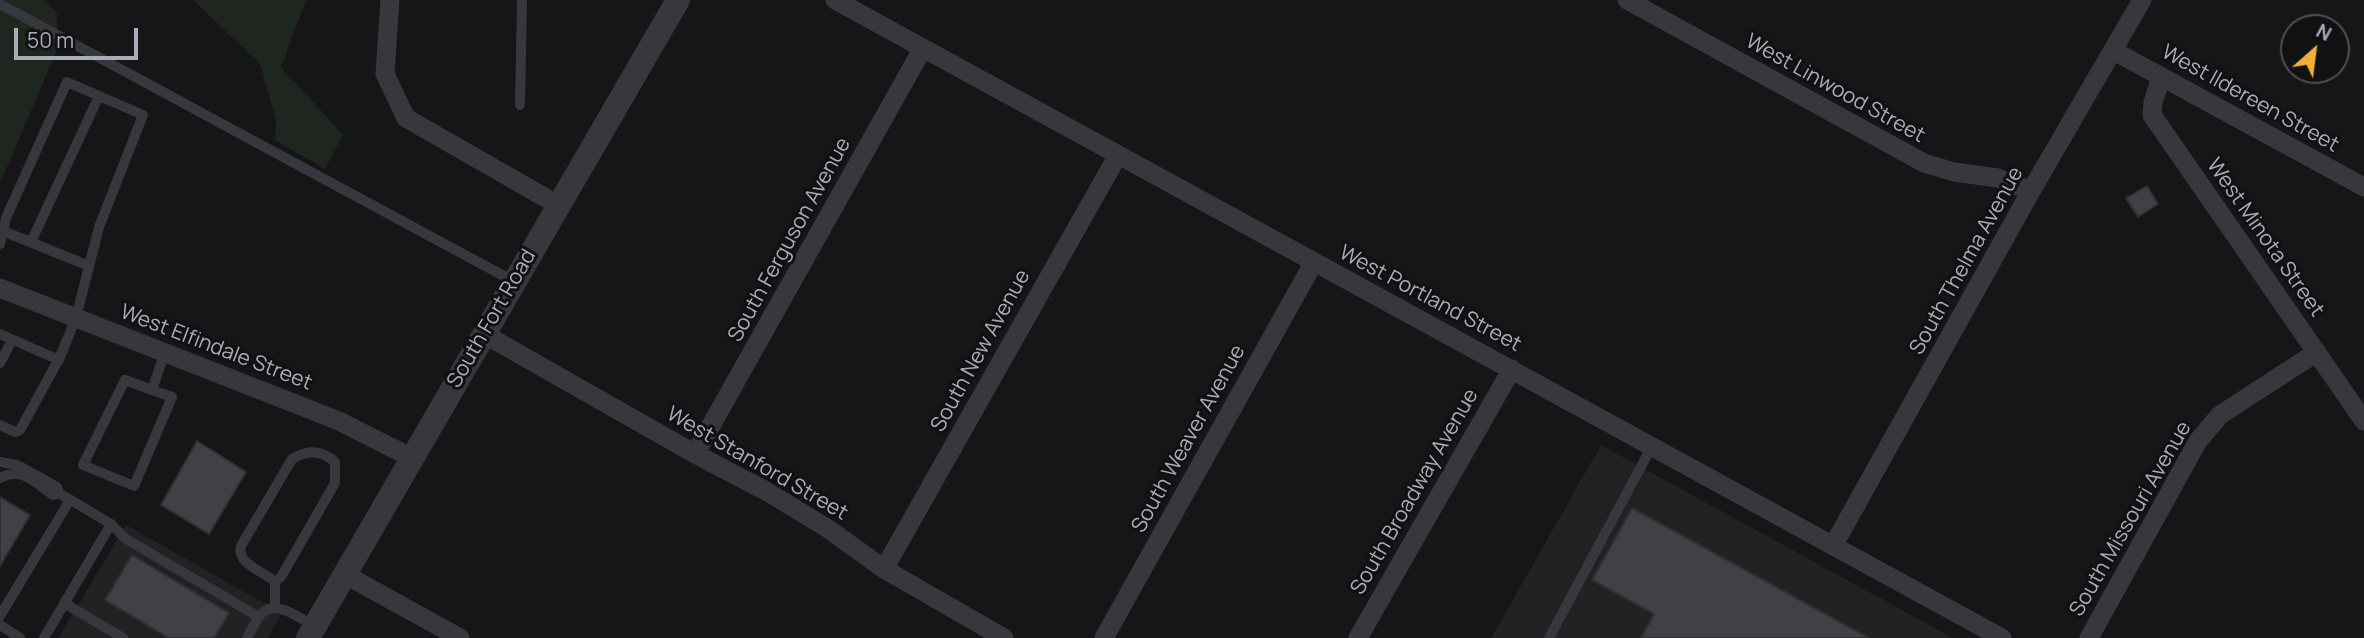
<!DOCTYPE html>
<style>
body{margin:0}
#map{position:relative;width:2364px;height:638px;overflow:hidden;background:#161618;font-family:Manrope,sans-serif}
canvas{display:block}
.north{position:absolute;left:2280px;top:14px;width:70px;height:70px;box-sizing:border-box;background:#111113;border:2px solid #4d4f55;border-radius:50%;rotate:28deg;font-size:19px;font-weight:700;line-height:28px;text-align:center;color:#a8adb8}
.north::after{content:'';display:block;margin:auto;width:24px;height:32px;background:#f2b134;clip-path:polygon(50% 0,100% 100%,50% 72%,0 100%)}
.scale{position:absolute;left:14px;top:28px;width:124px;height:32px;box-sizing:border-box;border:4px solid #a8adb8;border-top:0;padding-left:9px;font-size:21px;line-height:24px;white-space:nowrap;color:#a8adb8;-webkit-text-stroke:5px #111113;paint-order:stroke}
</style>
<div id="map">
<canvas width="2364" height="638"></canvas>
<div class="north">N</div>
<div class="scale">50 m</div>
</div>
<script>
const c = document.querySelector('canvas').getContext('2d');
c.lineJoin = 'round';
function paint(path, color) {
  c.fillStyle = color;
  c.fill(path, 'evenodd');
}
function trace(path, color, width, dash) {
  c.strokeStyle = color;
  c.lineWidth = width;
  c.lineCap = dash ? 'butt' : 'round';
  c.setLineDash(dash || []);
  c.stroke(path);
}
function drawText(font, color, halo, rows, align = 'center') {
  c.font = font + ' Manrope,sans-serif';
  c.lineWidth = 6;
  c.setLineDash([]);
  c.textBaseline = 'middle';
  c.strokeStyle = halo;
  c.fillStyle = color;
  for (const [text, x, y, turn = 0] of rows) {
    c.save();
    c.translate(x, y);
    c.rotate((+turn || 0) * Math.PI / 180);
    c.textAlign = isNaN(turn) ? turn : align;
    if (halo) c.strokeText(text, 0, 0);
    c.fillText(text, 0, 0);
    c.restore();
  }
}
paint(new Path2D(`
 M1601,445L1953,638H1491Z
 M126,525L282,613L268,638H58Z`), '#222225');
paint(new Path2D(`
 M0,0H45L57,13L58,48L0,183Z
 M193,0H306L281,67L343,135L325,169L275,140L276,121L260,64Z`), '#1e261f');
const building = new Path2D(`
 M2147,186L2158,204L2138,217L2126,198Z
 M197,441L246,472L209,534L161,505Z
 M0,497L30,515L0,566Z
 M1632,508L1869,638H1641L1654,614L1592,580Z
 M132,555L229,613L214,638H169L105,600Z`);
paint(building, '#404145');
trace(building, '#303034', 2);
trace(new Path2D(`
 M0,4L513,281
 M520,105L522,0
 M3,231L89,266
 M31,242L99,96
 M0,244L6,218L67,82L143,115L99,227L76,318L60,357L20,430L15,432L0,425
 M0,334L59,360
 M0,363L12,340
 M152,390L172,397L134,486L83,465L125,380L152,390L165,352
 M0,462L17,465L57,487L59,493L111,524L126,539L259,617
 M0,478C22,466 35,483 53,495L59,493
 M275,582L281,577L335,483V462C322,450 308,449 292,459L241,546C236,564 264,571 275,582V608
 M64,603L123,638
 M0,616L70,500
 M0,625L20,638
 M44,638L111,524
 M247,638C252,630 256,619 262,613C276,599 301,619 314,626
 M1549,638L1652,446`), '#37383d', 10);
trace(new Path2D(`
 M390,0L385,74L406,118L558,205
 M835,0L2002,638
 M1627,0L1924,163L1954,172L1998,178L2031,191
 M2114,51L2364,187
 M2161,76L2153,103L2152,115L2364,421
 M0,288L339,421L412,458
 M484,334L695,454L766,491L830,530L884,569L1004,638
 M695,454L923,48
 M1833,546L2031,191L2142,0
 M884,569L1118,155
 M344,574L460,638
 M1104,638L1314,262
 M1358,638L1512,369
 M2089,638L2198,441L2220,415L2317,352`), '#37383d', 19);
trace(new Path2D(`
 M308,638L678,0`), '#37383d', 24);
drawText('21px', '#a8adb8', '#111113', [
 ["West Linwood Street",1835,89,29],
 ["West Ildereen Street",2250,99,29],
 ["West Minota Street",2265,238,55],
 ["South Ferguson Avenue",790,240,-61],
 ["South Thelma Avenue",1967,261,-61],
 ["West Portland Street",1430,299,28],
 ["South Fort Road",492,319,-60],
 ["West Elfindale Street",216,348,21],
 ["South New Avenue",981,351,-61],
 ["South Weaver Avenue",1189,439,-61],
 ["West Stanford Street",757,464,30],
 ["South Broadway Avenue",1415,492,-60],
 ["South Missouri Avenue",2131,519,-60]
]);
</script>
